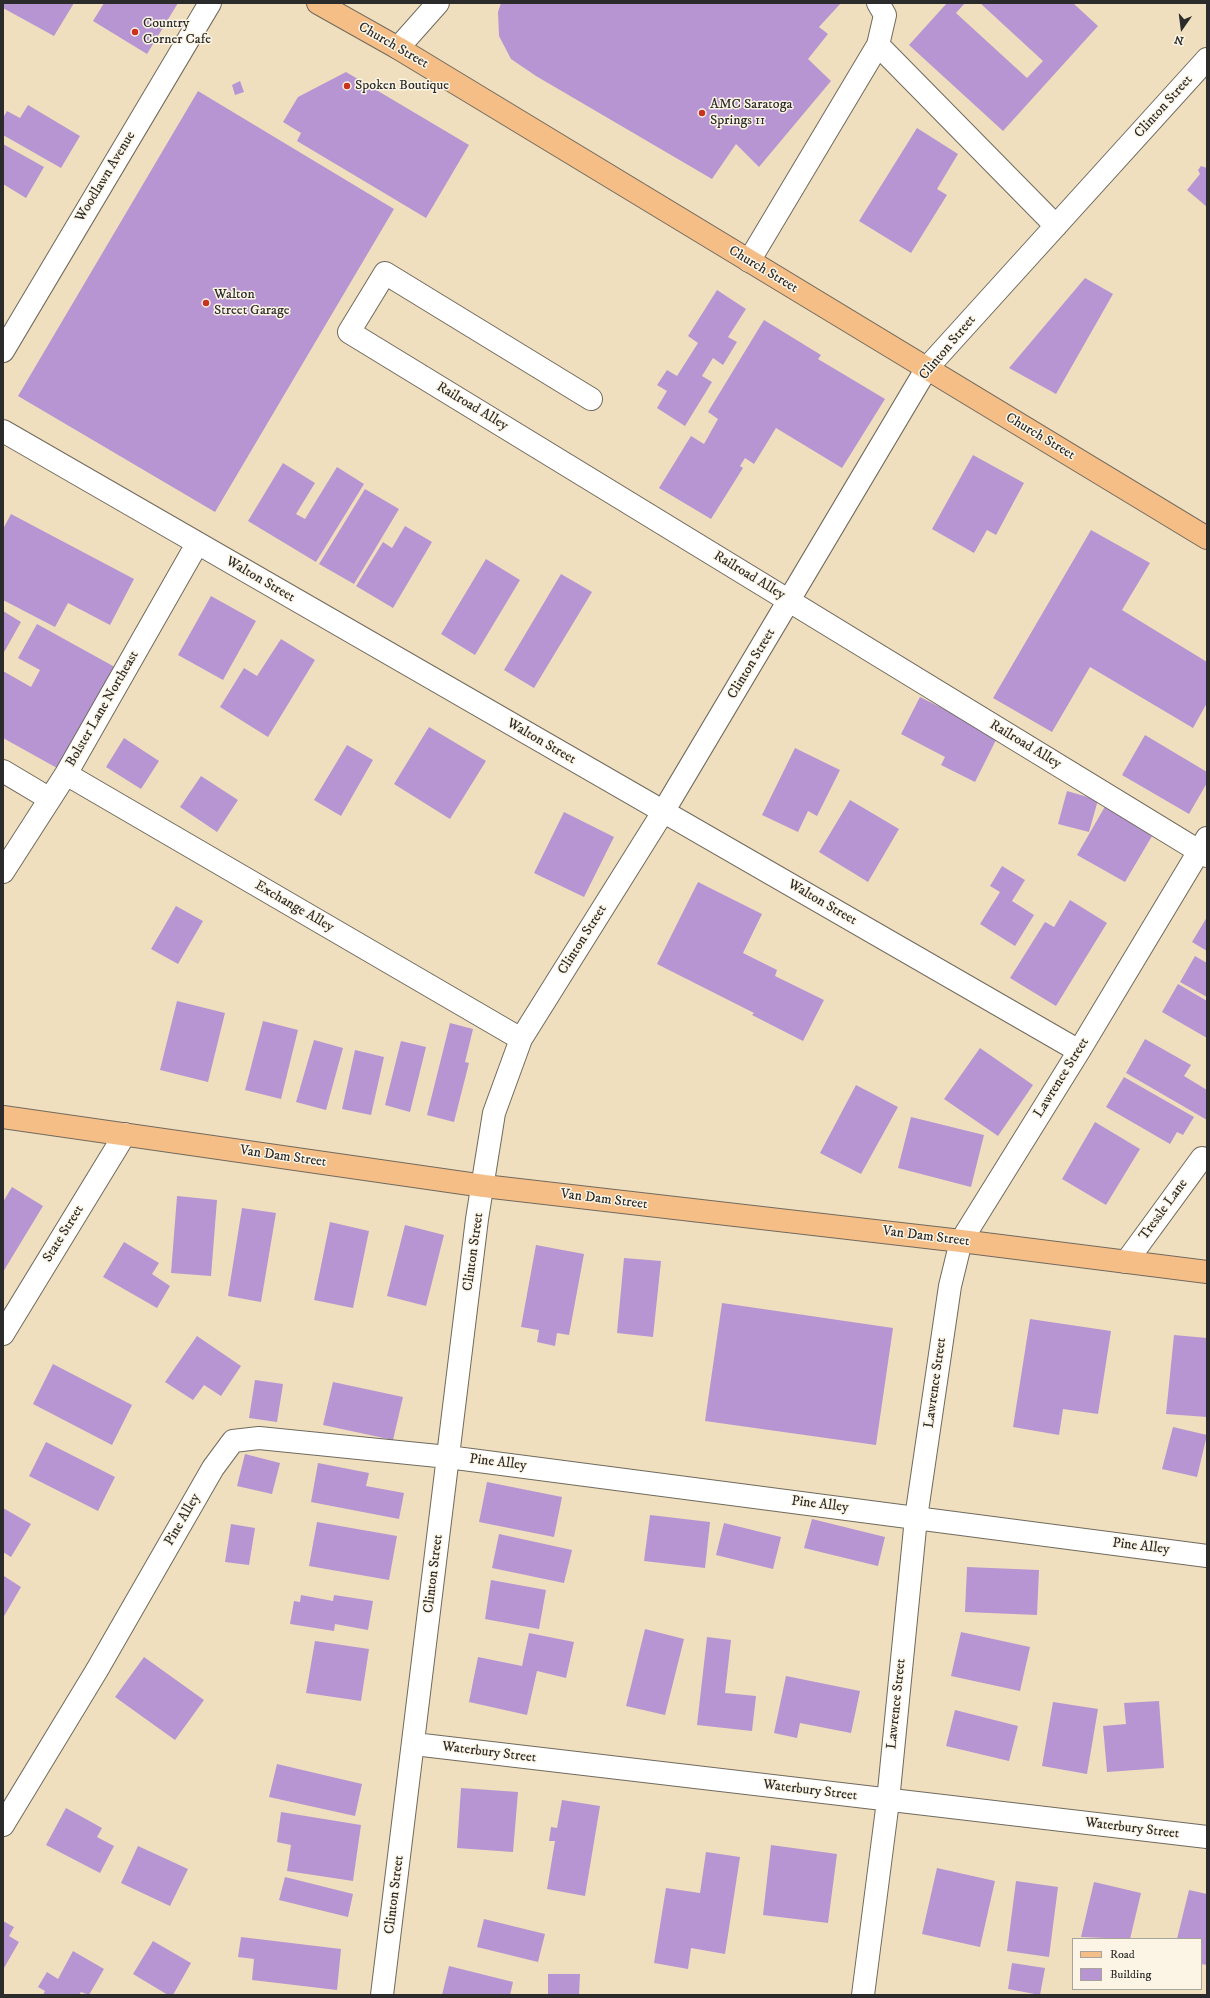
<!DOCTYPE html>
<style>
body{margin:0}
#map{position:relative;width:1210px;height:1998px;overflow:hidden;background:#f0dfbe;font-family:"IM FELL DW Pica",serif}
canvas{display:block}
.frame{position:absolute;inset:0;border:4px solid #2b2b2b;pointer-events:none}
.legend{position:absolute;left:1072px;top:1938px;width:130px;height:52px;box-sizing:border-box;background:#fcf5e5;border:1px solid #a8a49b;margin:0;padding:5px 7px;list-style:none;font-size:12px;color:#2b2b2b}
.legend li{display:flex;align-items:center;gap:8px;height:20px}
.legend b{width:20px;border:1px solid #a8a49b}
.north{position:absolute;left:1162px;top:8px;width:40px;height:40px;-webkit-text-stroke:3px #fcf5e5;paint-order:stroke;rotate:194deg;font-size:11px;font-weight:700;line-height:16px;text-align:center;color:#2b2b2b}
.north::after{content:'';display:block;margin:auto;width:14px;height:18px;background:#2b2b2b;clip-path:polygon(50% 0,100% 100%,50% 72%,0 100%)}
</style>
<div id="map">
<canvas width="1210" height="1998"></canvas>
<div class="frame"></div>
<ul class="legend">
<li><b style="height:5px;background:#f6be87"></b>Road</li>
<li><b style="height:11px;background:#b795d2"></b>Building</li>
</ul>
<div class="north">N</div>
</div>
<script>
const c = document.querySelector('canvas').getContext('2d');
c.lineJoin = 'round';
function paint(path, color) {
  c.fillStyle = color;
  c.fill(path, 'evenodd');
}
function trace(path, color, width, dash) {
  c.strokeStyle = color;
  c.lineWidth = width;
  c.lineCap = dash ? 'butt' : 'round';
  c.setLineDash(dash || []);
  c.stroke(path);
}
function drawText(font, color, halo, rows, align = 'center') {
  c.font = font + ' "IM FELL DW Pica",serif';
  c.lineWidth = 3;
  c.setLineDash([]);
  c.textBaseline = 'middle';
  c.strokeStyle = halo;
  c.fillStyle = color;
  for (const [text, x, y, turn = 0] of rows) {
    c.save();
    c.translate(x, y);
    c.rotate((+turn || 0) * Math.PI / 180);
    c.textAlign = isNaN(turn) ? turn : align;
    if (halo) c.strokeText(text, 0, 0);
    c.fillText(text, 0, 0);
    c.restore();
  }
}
paint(new Path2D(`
 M3,3H74L54,36L3,8Z
 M104,3H178L147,54L93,21Z
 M501,3H841L819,27L828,34L808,59L831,81L759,167L736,144L712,179L536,76L511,59L499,36L498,12Z
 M947,3H965L956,13L1027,78L1043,61L980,3H1073L1098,26L1003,131L909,45Z
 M346,72L469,145L426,218L297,141L301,133L283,122L298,97Z
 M240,81L244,92L235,95L232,85Z
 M198,91L394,209L215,512L18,396Z
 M28,105L80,136L61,168L3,135V118L7,111L20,118Z
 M917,128L958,154L937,189L947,195L911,253L859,221Z
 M3,144L44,167L26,198L3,184Z
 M1201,166L1207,168V207L1187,190L1200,174L1198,170Z
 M1085,278L1113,294L1056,394L1009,368Z
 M717,290L746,309L728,337L737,342L723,365L713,358L702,376L712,382L685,426L657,408L667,391L657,385L667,370L677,376L698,343L688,336Z
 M764,320L821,355L818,359L885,399L842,468L776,428L754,464L745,458L740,466L743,468L711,519L659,488L691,436L704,444L718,419L708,412Z
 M973,455L1024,483L996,535L987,530L974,553L932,529Z
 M283,463L315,483L296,514L305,519L337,467L364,484L316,562L248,521Z
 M365,489L399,509L354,584L319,564Z
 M11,514L134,579L110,625L68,603L55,627L3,600V529Z
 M405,526L432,542L393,608L356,586L383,542L392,548Z
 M1091,530L1150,563L1122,610L1207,662V703L1193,728L1090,667L1052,732L993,698Z
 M486,559L520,580L475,655L441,634Z
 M561,574L592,592L534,688L504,670Z
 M211,596L256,621L223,680L178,655Z
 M3,611L21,622L3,654Z
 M37,624L122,671L66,773L3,738V671L31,687L40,670L18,658Z
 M281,639L315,660L268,737L220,707L244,668L257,676Z
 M920,697L998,736L975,782L941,765L945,757L901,734Z
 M429,727L486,761L450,819L394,784Z
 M1145,735L1207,772V783L1189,814L1122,775Z
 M124,738L159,761L141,789L106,767Z
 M347,745L373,760L341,816L314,800Z
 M795,748L840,770L817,816L808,811L798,832L762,815Z
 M201,776L238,800L217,832L180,807Z
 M1067,791L1098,800L1089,832L1058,824Z
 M850,800L899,829L868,882L819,852Z
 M1107,803L1155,831L1125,882L1077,855Z
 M564,812L614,837L584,897L534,873Z
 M1002,866L1025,880L1012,901L1034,915L1015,946L980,924L1000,892L990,886Z
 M698,882L762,914L743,953L777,970L775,976L824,1000L803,1041L752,1015L754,1013L657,964Z
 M1070,900L1107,923L1056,1006L1010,978L1045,922L1054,927Z
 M176,906L203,921L178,964L151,949Z
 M1207,917V951L1192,942Z
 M1195,956L1207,963V997L1180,982Z
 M1178,984L1207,1001V1038L1162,1012Z
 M177,1001L225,1013L208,1082L160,1070Z
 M263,1021L298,1030L281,1099L245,1090Z
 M450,1023L473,1029L465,1062L469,1063L454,1122L427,1115Z
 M1145,1039L1191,1065L1184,1076L1207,1090V1120L1126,1073Z
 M314,1040L343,1048L326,1110L296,1102Z
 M401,1041L426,1047L410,1112L385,1105Z
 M980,1048L1033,1085L998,1136L944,1099Z
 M355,1050L384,1057L371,1115L342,1109Z
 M1124,1077L1194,1117L1183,1135L1177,1132L1170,1144L1106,1107Z
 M856,1085L898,1107L861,1174L820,1153Z
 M911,1117L984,1135L971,1187L898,1168Z
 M1095,1122L1140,1149L1106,1205L1062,1179Z
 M12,1187L43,1206L3,1272V1202Z
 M177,1196L217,1200L211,1276L171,1273Z
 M242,1208L276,1213L261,1302L228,1296Z
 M330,1222L369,1231L353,1308L314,1300Z
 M405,1225L444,1235L426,1306L387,1296Z
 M124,1242L159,1263L152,1274L170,1286L157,1308L103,1277Z
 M536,1245L584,1254L569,1335L557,1333L555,1346L537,1342L539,1330L521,1327Z
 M624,1258L661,1261L653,1337L617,1333Z
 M722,1303L893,1328L876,1445L705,1421Z
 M1030,1319L1111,1331L1098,1414L1063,1409L1059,1435L1013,1427Z
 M1174,1335L1207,1338V1417L1166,1414Z
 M197,1336L241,1366L221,1396L204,1385L193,1400L165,1382Z
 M53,1364L132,1405L112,1445L33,1404Z
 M255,1380L283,1384L277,1422L249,1418Z
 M333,1382L403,1397L393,1440L323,1425Z
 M1173,1427L1207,1435L1197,1477L1162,1469Z
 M46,1442L115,1477L98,1511L29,1476Z
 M245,1454L280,1463L272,1494L237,1486Z
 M318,1463L369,1473L366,1486L404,1493L399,1519L311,1502Z
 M487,1482L562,1497L554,1537L479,1522Z
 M3,1508L31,1524L11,1557L3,1552Z
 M650,1515L710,1522L705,1568L644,1561Z
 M812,1519L885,1537L878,1566L804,1548Z
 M317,1522L397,1536L389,1580L309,1566Z
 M724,1523L781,1537L773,1569L716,1555Z
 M231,1524L255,1528L249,1565L225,1562Z
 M499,1534L572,1550L564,1583L492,1568Z
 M967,1567L1039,1570L1037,1615L965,1612Z
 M4,1576L21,1587L3,1618V1577Z
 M491,1580L546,1590L539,1629L485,1619Z
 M301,1595L333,1601L334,1595L373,1601L368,1630L335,1624L334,1631L290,1624L294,1601L300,1602Z
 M645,1629L684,1639L665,1715L626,1706Z
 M961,1632L1030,1647L1020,1691L951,1676Z
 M529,1633L574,1642L566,1678L537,1671L527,1715L469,1702L478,1657L522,1666Z
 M707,1637L731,1640L725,1693L756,1696L752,1731L697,1725Z
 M315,1641L369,1649L361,1701L306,1693Z
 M144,1657L204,1700L175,1740L115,1697Z
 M786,1676L860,1691L851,1733L800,1723L797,1738L774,1733Z
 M1159,1701L1164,1768L1107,1772L1103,1726L1126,1724L1124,1703Z
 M1053,1702L1098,1709L1087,1774L1042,1766Z
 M955,1710L1018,1726L1009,1761L946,1746Z
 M277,1764L362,1784L355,1816L269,1797Z
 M461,1788L518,1792L513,1852L457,1848Z
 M562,1800L600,1806L585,1896L547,1889L555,1841H549L551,1827L557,1828Z
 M66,1808L102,1828L97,1837L114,1846L100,1873L46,1845Z
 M281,1812L361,1825L353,1881L287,1871L291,1845L277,1842Z
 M771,1845L837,1854L828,1923L763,1915Z
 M138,1846L188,1869L170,1906L121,1883Z
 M706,1852L740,1857L725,1954L691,1948L688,1969L654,1963L666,1888L700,1893Z
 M937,1868L995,1881L980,1947L922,1934Z
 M285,1877L353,1894L348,1917L279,1900Z
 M1016,1881L1058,1887L1049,1957L1007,1951Z
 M1094,1882L1141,1893L1130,1939L1081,1937Z
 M1189,1890L1207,1894V1965L1201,1964V1939H1177Z
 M484,1919L545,1934L538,1962L477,1947Z
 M3,1921L14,1927L9,1936L19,1942L4,1968Z
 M241,1937L341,1949L337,1990L252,1980L254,1959L238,1957Z
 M153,1941L191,1963L173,1995H168L133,1974Z
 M73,1951L104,1969L89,1995L81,1992L79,1995H43L45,1991L38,1987L47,1972L58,1979Z
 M1012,1963L1045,1968L1040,1995L1008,1989Z
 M449,1966L513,1982L510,1995H442Z
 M548,1974H580L579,1995H548Z`), '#b795d2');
const minor = new Path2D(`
 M878,3L885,15L878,45L1056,226
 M398,48L438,3
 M749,261L878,45
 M3,351L210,3
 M591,399L385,273L349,332L1207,856
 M3,431L1079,1051
 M3,771L50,799
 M66,774L521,1039
 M3,872L66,774L197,544
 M1126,1262L1202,1158
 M3,1334L125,1134
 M414,1744L1207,1837
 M3,1825L97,1670L213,1468L233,1441L259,1438L448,1457L1207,1556
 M382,1995L477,1219L494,1113L521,1039L663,812L927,368L1207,59
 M863,1995L888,1801L916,1518L950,1286L961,1241L1079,1051L1207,838`);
const major = new Path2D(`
 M318,3L398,48L1207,538
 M3,1117L484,1186L961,1241L1207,1272`);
trace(minor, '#706a5e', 24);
trace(major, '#706a5e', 24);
trace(minor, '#fff', 22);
trace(major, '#f6be87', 22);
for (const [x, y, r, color] of [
 [135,32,4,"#c8321e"],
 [347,86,4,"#c8321e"],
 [702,113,4,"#c8321e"],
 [206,303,4,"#c8321e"]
]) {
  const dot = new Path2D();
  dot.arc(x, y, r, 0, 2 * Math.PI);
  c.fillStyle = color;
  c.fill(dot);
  trace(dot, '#fcf5e5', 1.5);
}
drawText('14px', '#2b2b2b', '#fcf5e5', [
 ["Country",143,24],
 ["Corner Cafe",143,40],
 ["Spoken Boutique",355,86],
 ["AMC Saratoga",710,105],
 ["Springs 11",710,121],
 ["Walton",214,295],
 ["Street Garage",214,311]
], 'left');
drawText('14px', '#2b2b2b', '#fcf5e5', [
 ["Church Street",393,46,30],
 ["Clinton Street",1164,107,-48],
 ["Woodlawn Avenue",106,177,-59],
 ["Church Street",763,270,31],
 ["Clinton Street",948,348,-50],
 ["Railroad Alley",472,407,31],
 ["Church Street",1040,437,31],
 ["Railroad Alley",749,576,31],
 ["Walton Street",260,580,30],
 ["Clinton Street",752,664,-59],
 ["Bolster Lane Northeast",103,709,-60],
 ["Walton Street",541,742,30],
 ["Railroad Alley",1025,745,31],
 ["Walton Street",822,903,30],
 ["Exchange Alley",294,907,30],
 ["Clinton Street",583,940,-58],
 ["Lawrence Street",1062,1078,-58],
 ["Van Dam Street",283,1157,8],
 ["Van Dam Street",604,1200,7],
 ["Tressle Lane",1164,1210,-54],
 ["State Street",64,1234,-58],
 ["Van Dam Street",926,1237,7],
 ["Clinton Street",474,1252,-82],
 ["Lawrence Street",936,1383,-82],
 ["Pine Alley",498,1463,7],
 ["Pine Alley",820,1505,7],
 ["Pine Alley",183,1520,-60],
 ["Pine Alley",1141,1547,7],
 ["Clinton Street",434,1574,-83],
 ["Lawrence Street",897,1704,-84],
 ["Waterbury Street",489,1753,7],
 ["Waterbury Street",810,1791,7],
 ["Waterbury Street",1132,1829,7],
 ["Clinton Street",395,1895,-83]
]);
</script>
